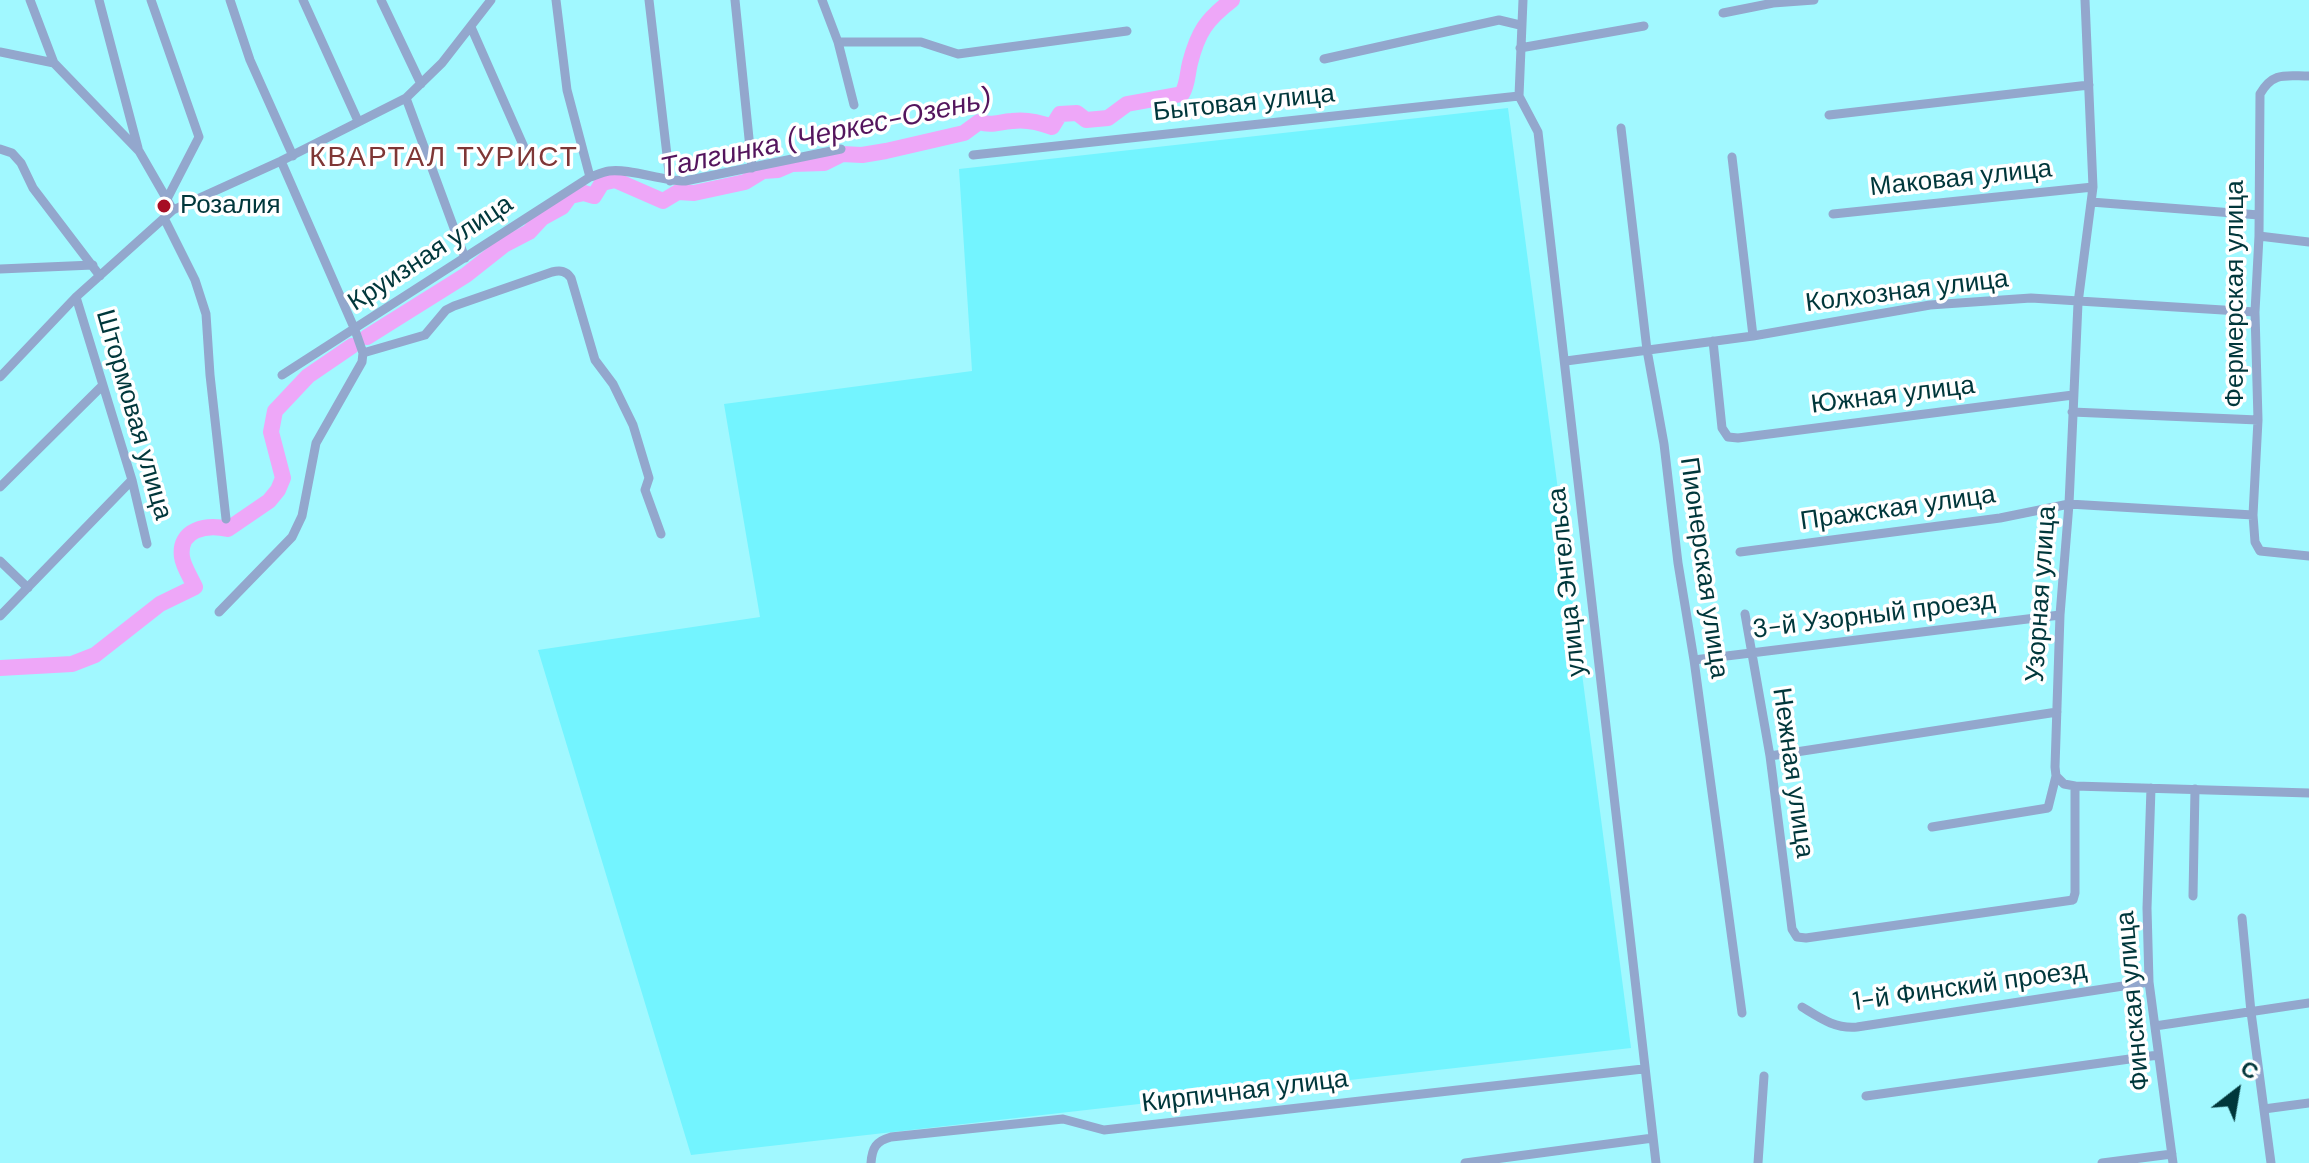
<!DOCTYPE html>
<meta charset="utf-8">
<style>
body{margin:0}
#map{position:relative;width:2309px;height:1163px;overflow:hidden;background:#a1f8ff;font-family:"DM Sans",sans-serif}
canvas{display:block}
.north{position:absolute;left:2197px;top:1051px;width:80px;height:80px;-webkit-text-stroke:6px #fff;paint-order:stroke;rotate:31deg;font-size:22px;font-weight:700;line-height:32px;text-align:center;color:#00373b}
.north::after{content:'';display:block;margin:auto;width:28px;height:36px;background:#00373b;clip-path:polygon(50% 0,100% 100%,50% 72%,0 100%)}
</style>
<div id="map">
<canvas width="2309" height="1163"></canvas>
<div class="north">С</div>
</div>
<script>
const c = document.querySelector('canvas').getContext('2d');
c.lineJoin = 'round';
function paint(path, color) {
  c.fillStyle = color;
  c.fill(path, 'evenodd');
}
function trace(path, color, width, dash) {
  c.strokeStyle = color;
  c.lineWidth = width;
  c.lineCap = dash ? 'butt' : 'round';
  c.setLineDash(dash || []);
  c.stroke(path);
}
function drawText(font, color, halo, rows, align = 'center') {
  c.font = font + ' "DM Sans",sans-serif';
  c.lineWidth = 7;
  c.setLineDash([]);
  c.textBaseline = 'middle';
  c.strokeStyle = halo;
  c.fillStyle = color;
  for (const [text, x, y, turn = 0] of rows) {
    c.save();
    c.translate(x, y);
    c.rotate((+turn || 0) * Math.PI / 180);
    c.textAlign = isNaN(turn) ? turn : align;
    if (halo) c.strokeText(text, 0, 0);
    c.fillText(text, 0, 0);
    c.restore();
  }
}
paint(new Path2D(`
 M1508,108L1631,1048L691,1155L538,650L760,617L724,404L972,371L959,169Z`), '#73f4ff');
trace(new Path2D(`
 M367,337L466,275L504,245L529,232L542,218L562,207L570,196L584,193L594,196L602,183L615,180L663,201L678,192L694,193L745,182L763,171L778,170L792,164L824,163L842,154L862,155L886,151L964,133L979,122C992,126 998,122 1012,121C1026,119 1039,122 1052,127L1060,114L1077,113L1086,120L1108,118L1127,104L1182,94C1188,83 1187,75 1190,63C1198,32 1206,20 1232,0
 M0,668L72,664L95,655L160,604L195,587C191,578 183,566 182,557C178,529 207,524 228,529L269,501L278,490L283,478L271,432L275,411L308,376L352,346`), '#eea7f8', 16);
trace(new Path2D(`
 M30,0L54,63
 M99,0L138,148
 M151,0L199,137L167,199
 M230,0L250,60L293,156
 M303,0L358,121
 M381,0L421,84
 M556,0L567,90L590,177
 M649,0L670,181
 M735,0L752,168
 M822,0L838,42L854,105
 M1523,0L1519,96L1538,132L1656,1163
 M1723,13L1773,3L1814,0
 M471,27L531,163
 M838,42H921L958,54L1127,31
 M1520,48L1644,26
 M0,52L54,63L139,151L173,210
 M1324,59L1499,20L1520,25
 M2309,76C2286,76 2273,71 2260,94L2259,236L2255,312L2258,420L2253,515L2255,542L2260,551L2309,556
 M406,98L465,258
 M1829,115L2089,85
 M1621,128L1647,350L1664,444L1678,563L1694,660L1742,1013
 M0,149L12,153L21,163L33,188L100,276
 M973,155L1519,96
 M1732,157L1753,336
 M2091,202L2259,215
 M1833,214L2093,187
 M164,218L195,280L206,314L210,375L226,519
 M2259,236L2309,242
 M0,269L93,265
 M76,297L132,480L147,544
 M1713,341L1722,428L1728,437L1738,438L2073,395
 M363,353L425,335L446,310L454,306L552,272C561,270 566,271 571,278L595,360L613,384L633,425L649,478L645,490L661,534
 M1566,361L1753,336L1930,305L2031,298L2255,312
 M282,375L590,177C596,175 603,172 609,171C629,168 662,181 685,181L841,149
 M0,377L76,297L173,210L281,161L406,98L442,63L491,0
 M2072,412L2258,420
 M0,487L102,386
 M1740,552L2000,518L2069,504L2253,515
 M0,561L28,588
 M219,612L292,537L302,516L316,443L362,362L363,353L355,330L281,161
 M1745,614L1770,756L1792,929L1797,937L1806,938L2073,900L2075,893V786L2064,784L2056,776L2055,767L2060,615L2069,504L2078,303L2093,187L2085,0
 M0,616L132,480
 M1694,660L2060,615
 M1770,756L2057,712
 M2075,786L2309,793
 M2151,788L2147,908L2149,982L2173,1163
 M1932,827L2048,808L2056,776
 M2193,896L2195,789
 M2242,918L2251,1012L2271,1163
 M1802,1007C1820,1018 1835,1029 1857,1027L2149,982
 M2155,1026L2309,1003
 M1866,1096L2158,1055
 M2264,1109L2309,1103
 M871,1163C872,1148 876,1141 891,1137L1063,1119L1104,1130L1643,1069
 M1465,1163L1653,1138
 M1758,1163L1764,1076
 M2102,1163L2172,1154`), '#93a7cd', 9);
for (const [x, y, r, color] of [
 [164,206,8,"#a60d24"]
]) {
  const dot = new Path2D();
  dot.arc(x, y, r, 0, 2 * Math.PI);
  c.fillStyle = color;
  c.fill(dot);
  trace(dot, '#fff', 3);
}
drawText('26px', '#00373b', '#fff', [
 ["Бытовая улица",1244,104,-6],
 ["Маковая улица",1961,179,-6],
 ["Круизная улица",431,254,-33],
 ["Колхозная улица",1907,292,-7],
 ["Фермерская улица",2236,294,-90],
 ["Южная улица",1893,396,-7],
 ["Штормовая улица",133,415,74],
 ["Пражская улица",1898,509,-8],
 ["Пионерская улица",1703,568,82],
 ["улица Энгельса",1568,582,-96],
 ["Узорная улица",2042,594,-86],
 ["3-й Узорный проезд",1874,616,-7],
 ["Нежная улица",1792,773,82],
 ["1-й Финский проезд",1970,987,-8],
 ["Финская улица",2134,1001,-95],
 ["Кирпичная улица",1245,1092,-7]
]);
drawText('26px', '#00373b', '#fff', [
 ["Розалия",180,206]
], 'left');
drawText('italic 28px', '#54155d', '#fff', [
 ["Талгинка (Черкес-Озень)",826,135,-12]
]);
c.letterSpacing = '2px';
drawText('28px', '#7f3736', '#fff', [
 ["КВАРТАЛ ТУРИСТ",444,159]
]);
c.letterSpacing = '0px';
</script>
